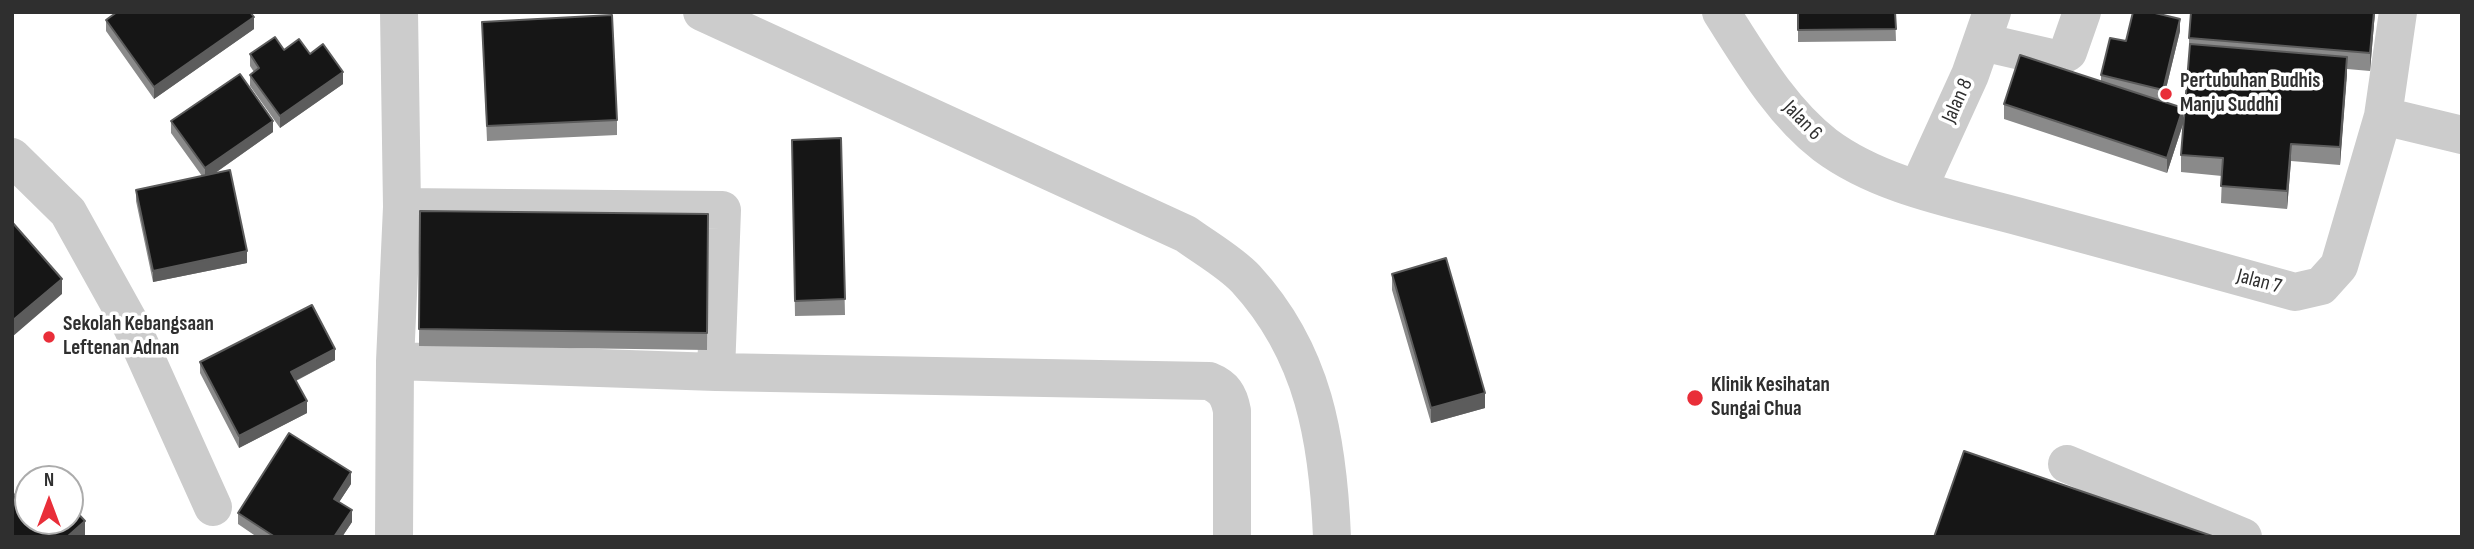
<!DOCTYPE html>
<style>
body{margin:0}
#map{position:relative;width:2474px;height:549px;overflow:hidden;background:#fff;font-family:"Sofia Sans Condensed",sans-serif}
canvas{display:block}
.frame{position:absolute;inset:0;border:14px solid #2f2f2f;pointer-events:none}
.north{position:absolute;left:14px;top:465px;width:70px;height:70px;box-sizing:border-box;background:#fff;border:2px solid #acacac;border-radius:50%;rotate:0deg;font-size:19px;font-weight:700;line-height:28px;text-align:center;color:#2f2f2f}
.north::after{content:'';display:block;margin:auto;width:24px;height:32px;background:#e92e39;clip-path:polygon(50% 0,100% 100%,50% 72%,0 100%)}
</style>
<div id="map">
<canvas width="2474" height="549"></canvas>
<div class="frame"></div>
<div class="north">N</div>
</div>
<script>
const c = document.querySelector('canvas').getContext('2d');
c.lineJoin = 'round';
function trace(path, color, width, dash) {
  c.strokeStyle = color;
  c.lineWidth = width;
  c.lineCap = dash ? 'butt' : 'round';
  c.setLineDash(dash || []);
  c.stroke(path);
}
function paint(path, color) {
  c.fillStyle = color;
  c.fill(path, 'evenodd');
}
function drawText(font, color, halo, rows, align = 'center') {
  c.font = font + ' "Sofia Sans Condensed",sans-serif';
  c.lineWidth = 7;
  c.setLineDash([]);
  c.textBaseline = 'middle';
  c.strokeStyle = halo;
  c.fillStyle = color;
  for (const [text, x, y, turn = 0] of rows) {
    c.save();
    c.translate(x, y);
    c.rotate((+turn || 0) * Math.PI / 180);
    c.textAlign = isNaN(turn) ? turn : align;
    if (halo) c.strokeText(text, 0, 0);
    c.fillText(text, 0, 0);
    c.restore();
  }
}
trace(new Path2D(`
 M702,12L1186,234C1205,248 1230,262 1246,279C1314,353 1328,440 1332,537
 M1721,12C1751,59 1781,111 1825,145C1881,187 1959,200 2024,218C2114,242 2205,267 2295,292L2321,286L2339,266L2383,116L2398,12
 M1982,42L2056,59L2068,52L2082,12
 M2383,116L2462,135
 M12,157L68,212L132,327L213,507
 M1918,189L1970,75L1992,12
 M395,361L716,372L722,210L402,207
 M716,372L1209,381C1224,387 1229,395 1232,411V537
 M2067,464L2243,537
 M394,537L395,361L402,207L399,12`), '#ccc', 38);
paint(new Path2D(`
 M1798,12H1895L1896,41L1798,42Z
 M2375,12L2370,71L2347,69L2340,165L2291,161L2287,209L2221,203L2222,176L2181,172V155L2189,56V38Z
 M106,20L254,29L154,99L106,31Z
 M482,22L617,120V135L487,141Z
 M2180,31L2163,101L2183,124L2167,173L2004,119V104L2101,81V75L2126,41Z
 M284,50L310,54L343,84L280,128L250,86V75L254,72L250,66V54Z
 M171,121L273,132L214,174L247,263L153,282L136,201V190L202,176L171,133Z
 M841,138L845,315L795,316L792,140Z
 M420,211L708,214L707,350L419,346Z
 M1392,274L1485,408L1431,423L1392,290Z
 M335,360L296,381L307,413L239,448L200,373V362Z
 M351,484L339,502L352,522L342,537H257L238,524V513Z`), '#8a8a8a');
paint(new Path2D(`
 M2374,12H2375L2370,71V53Z
 M254,17V29L154,99V87Z
 M2180,19V31L2163,101V90Z
 M2347,57V75L2340,165V147Z
 M343,72V84L280,128V116Z
 M2183,108V124L2167,173V158Z
 M273,121V132L205,180V168Z
 M2291,144V161L2287,209V191Z
 M247,251V263L153,282V271Z
 M62,279V294L12,337V321Z
 M335,349V360L291,383V372Z
 M1485,393V408L1431,423V408Z
 M307,401V413L239,448V436Z
 M351,472V484L334,510V499Z
 M352,510V522L342,537H334Z
 M85,521V536L67,537Z`), '#5c5c5c');
const building = new Path2D(`
 M117,12H250L254,17L154,87L106,20Z
 M1798,12H1895L1896,29L1798,30Z
 M2133,12H2151L2180,19L2163,90L2101,75L2110,38L2126,41Z
 M2191,12H2374L2370,53L2189,38Z
 M612,15L617,120L487,126L482,22Z
 M275,37L284,50L299,39L310,54L323,44L343,72L280,116L250,75L259,68L250,54Z
 M2190,44L2347,57L2340,147L2291,144L2287,191L2221,186L2223,158L2181,155Z
 M2020,55L2183,108L2167,158L2004,104Z
 M240,74L273,121L205,168L171,121Z
 M841,138L845,299L795,301L792,140Z
 M230,170L247,251L153,271L136,190Z
 M420,211L708,214L707,333L419,329Z
 M12,222L62,279L12,321Z
 M1446,258L1485,393L1431,408L1392,274Z
 M312,305L335,349L291,372L307,401L239,436L200,362Z
 M289,433L351,472L334,499L352,510L334,537H275L238,513Z
 M1964,451L2215,537H1934Z
 M40,472L47,479H32Z
 M28,483V521H70V505L85,521L67,537H12V497Z`);
paint(building, '#161616');
trace(building, '#5c5c5c', 2);
for (const [x, y, r, color] of [
 [2166,94,7,"#e92e39"],
 [49,337,7,"#e92e39"],
 [1695,398,9,"#e92e39"]
]) {
  const dot = new Path2D();
  dot.arc(x, y, r, 0, 2 * Math.PI);
  c.fillStyle = color;
  c.fill(dot);
  trace(dot, '#fff', 2.5);
}
drawText('bold 21px', '#2f2f2f', '#fff', [
 ["Pertubuhan Budhis",2180,82],
 ["Manju Suddhi",2180,106],
 ["Sekolah Kebangsaan",63,325],
 ["Leftenan Adnan",63,349],
 ["Klinik Kesihatan",1711,386],
 ["Sungai Chua",1711,410]
], 'left');
drawText('21px', '#2f2f2f', '#fff', [
 ["Jalan 8",1958,101,-66],
 ["Jalan 6",1802,121,46],
 ["Jalan 7",2259,282,15]
]);
</script>
